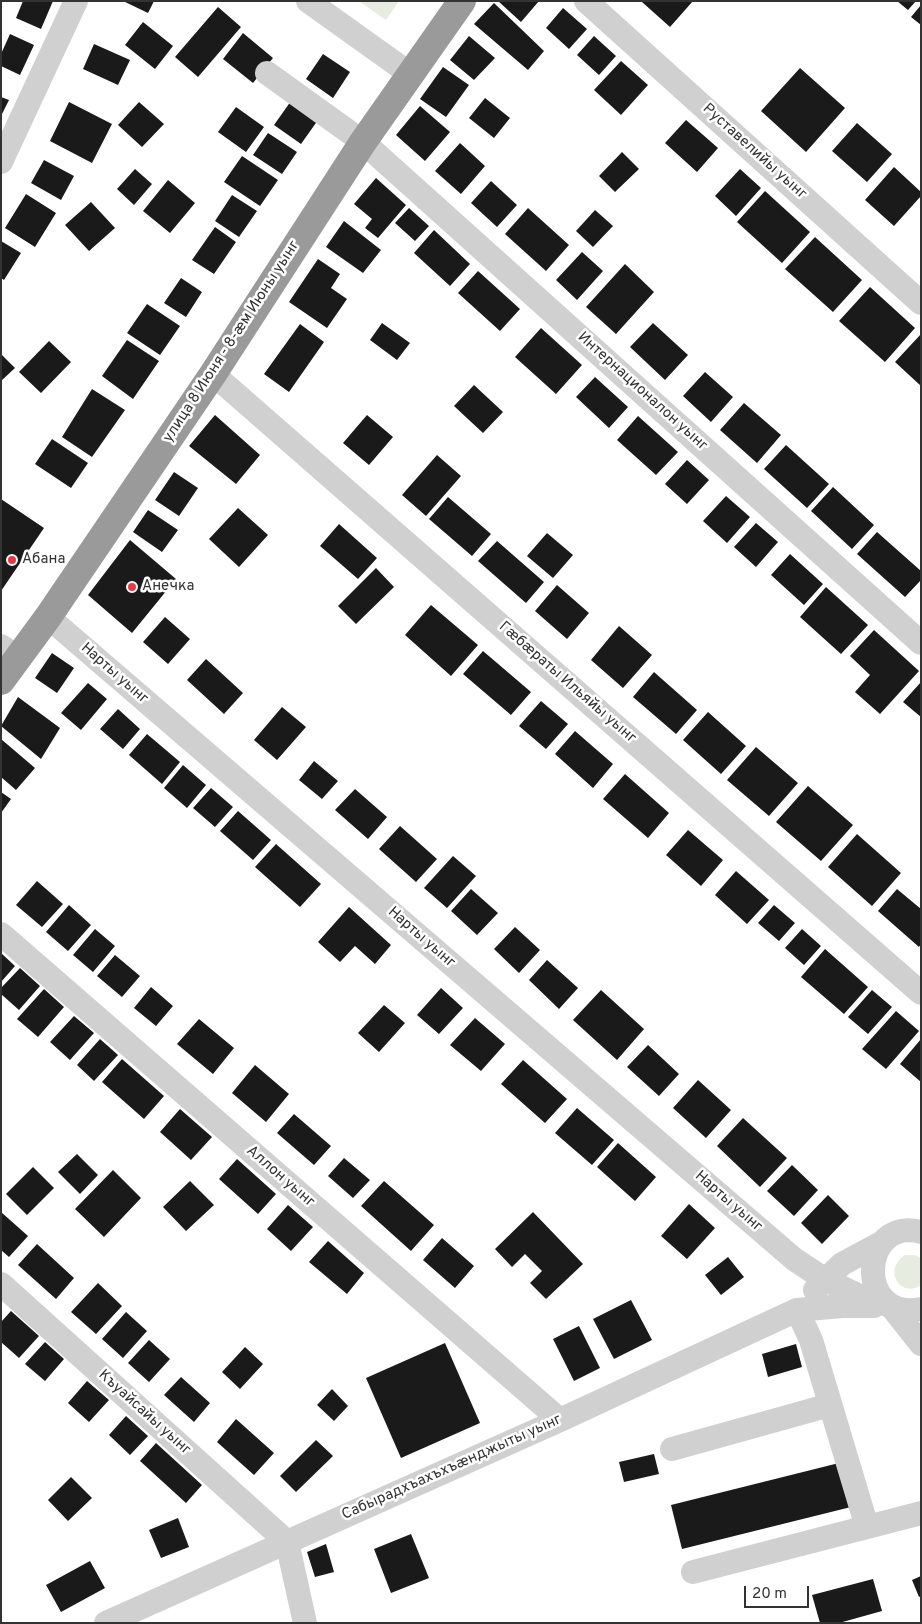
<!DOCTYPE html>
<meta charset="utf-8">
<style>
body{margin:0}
#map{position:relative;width:922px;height:1624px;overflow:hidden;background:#fff;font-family:Overpass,sans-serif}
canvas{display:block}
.frame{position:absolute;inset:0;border:2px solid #333;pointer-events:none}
.scale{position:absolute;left:744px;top:1586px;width:65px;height:22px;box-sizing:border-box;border:2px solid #333;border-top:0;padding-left:6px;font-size:15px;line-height:18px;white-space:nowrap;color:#333;-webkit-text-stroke:4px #fff;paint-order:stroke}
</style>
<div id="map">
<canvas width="922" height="1624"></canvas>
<div class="frame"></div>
<div class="scale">20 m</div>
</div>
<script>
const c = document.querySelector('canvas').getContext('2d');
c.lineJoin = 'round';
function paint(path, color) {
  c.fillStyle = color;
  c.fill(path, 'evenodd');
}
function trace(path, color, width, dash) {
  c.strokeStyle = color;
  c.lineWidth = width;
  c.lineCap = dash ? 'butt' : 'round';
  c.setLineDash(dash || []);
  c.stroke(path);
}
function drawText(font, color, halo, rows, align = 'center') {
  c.font = font + ' Overpass,sans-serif';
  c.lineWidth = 5;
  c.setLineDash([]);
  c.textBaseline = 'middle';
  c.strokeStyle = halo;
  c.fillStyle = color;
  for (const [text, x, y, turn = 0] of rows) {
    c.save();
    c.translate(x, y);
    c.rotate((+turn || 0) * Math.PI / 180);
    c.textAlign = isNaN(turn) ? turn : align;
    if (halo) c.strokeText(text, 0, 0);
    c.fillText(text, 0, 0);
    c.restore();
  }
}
paint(new Path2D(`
 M359,1H399L386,20Z
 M905,1255H915L921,1258V1285C901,1299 882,1270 905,1255Z`), '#e6ecdf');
paint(new Path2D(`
 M23,1H53L41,29L16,18Z
 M123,1H154L148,13Z
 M498,1H539L521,22Z
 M643,1H693L670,27L642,2Z
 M897,1H916L908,10Z
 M494,3L544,51L528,70L474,24Z
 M921,5V25L911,17Z
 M218,7L241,27L198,77L175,57Z
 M563,8L587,29L569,49L546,28Z
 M143,22L173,46L155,69L125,45Z
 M243,33L273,58L253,83L223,59Z
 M10,34L34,45L20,75L1,66V54Z
 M469,36L495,58L474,80L450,60Z
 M594,36L616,56L599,75L577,55Z
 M94,44L130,60L118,85L83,69Z
 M323,54L350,72L333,98L306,79Z
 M621,61L648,85L621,115L594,90Z
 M443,67L469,85L446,117L420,99Z
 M800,68L845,108L806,152L761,111Z
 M1,97L9,100L1,116Z
 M485,98L510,118L494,138L469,118Z
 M291,101L318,120L301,144L274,125Z
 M69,102L112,124L92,163L50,141Z
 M139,102L164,124L142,147L118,125Z
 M420,106L450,132L425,161L396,135Z
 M236,107L264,127L246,152L218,132Z
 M686,120L718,148L697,172L665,143Z
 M857,123L892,154L867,182L832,151Z
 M268,133L297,152L282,174L253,155Z
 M460,143L485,166L461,194L435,171Z
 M622,152L639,169L615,192L599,176Z
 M242,156L278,180L260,206L224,182Z
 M44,160L74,176L61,200L31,183Z
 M894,167L921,192V196L894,226L865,200Z
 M135,169L152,184L134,205L117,189Z
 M740,169L761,188L736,216L715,196Z
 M376,178L406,205L378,238L365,228L372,219L354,204Z
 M168,180L195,203L170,233L143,211Z
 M491,181L517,205L497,227L471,203Z
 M765,191L810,232L782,263L737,222Z
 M26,194L56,213L35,247L5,228Z
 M232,195L257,211L239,237L215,221Z
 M91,202L115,228L89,251L65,225Z
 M409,208L429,226L415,241L395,223Z
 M528,208L569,245L546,271L505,234Z
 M595,210L613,226L593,247L576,231Z
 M344,221L381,250L363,273L326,247Z
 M215,227L236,242L214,274L192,260Z
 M434,230L470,264L450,286L414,253Z
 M815,237L862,280L833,312L785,269Z
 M1,241L21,253L4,280L1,278Z
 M582,252L603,271L577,300L556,280Z
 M318,259L340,274L331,288L347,299L327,328L289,302Z
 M625,264L654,292L616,334L586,307Z
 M478,271L520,309L500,331L458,293Z
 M181,278L202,292L186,317L164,303Z
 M870,287L915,328L885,362L839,321Z
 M147,304L180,326L160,355L127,333Z
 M382,323L410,343L397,360L370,340Z
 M653,323L688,355L665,380L630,347Z
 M300,324L324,342L289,392L264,374Z
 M541,328L582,365L556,394L515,357Z
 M921,334V386L895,362Z
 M127,340L159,361L133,399L102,376Z
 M49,341L71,362L41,393L19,372Z
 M1,354L15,368L1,381Z
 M705,372L733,397L711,422L683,396Z
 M595,377L628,407L609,428L576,397Z
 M474,385L503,412L483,433L454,406Z
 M92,389L125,410L92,457L62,437Z
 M744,403L781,435L757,463L720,430Z
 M215,415L260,455L236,484L189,446Z
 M367,415L393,437L369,465L343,443Z
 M638,416L678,452L656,475L617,440Z
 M52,439L88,463L71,488L35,464Z
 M786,445L829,484L807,508L764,469Z
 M437,455L461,476L426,516L402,495Z
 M687,460L709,480L687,504L665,484Z
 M174,472L198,488L179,516L155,500Z
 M833,487L874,525L852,549L811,511Z
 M726,496L750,517L727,543L703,521Z
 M448,497L491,534L472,556L429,519Z
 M1,499L44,528L1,591Z
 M238,508L268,535L239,567L209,539Z
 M148,510L178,530L162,552L133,532Z
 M756,523L778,542L756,567L734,547Z
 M339,524L377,558L358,579L320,546Z
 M877,532L921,571V580L905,597L857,554Z
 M547,533L573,555L553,578L527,556Z
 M130,540L176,579L132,633L88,595Z
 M497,541L544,582L526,603L478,561Z
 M790,554L823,584L804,605L771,575Z
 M376,568L394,587L356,624L338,606Z
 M557,585L589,613L567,639L535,611Z
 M826,587L868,625L841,654L800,617Z
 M431,605L478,645L451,676L405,635Z
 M165,617L190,639L168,664L143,642Z
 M619,626L652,655L623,688L591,660Z
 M874,630L919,671L880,714L855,692L870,675L850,656Z
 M483,651L531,692L511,715L463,674Z
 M52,653L74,668L57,693L35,678Z
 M206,659L243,693L224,714L187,680Z
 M654,672L697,710L676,734L633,697Z
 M921,682V717L903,702Z
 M88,683L107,699L81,730L61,713Z
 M18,697L60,728L41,759L1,726Z
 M541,701L568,724L546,749L519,726Z
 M282,707L306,727L277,760L254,740Z
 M118,709L140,729L123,749L100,729Z
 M708,712L746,746L721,774L683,740Z
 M575,731L613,764L593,788L555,754Z
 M147,734L180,762L162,784L129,755Z
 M1,739L35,768L16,790L1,777Z
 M756,747L798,783L769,816L727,780Z
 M314,761L338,781L322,799L299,780Z
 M183,765L206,785L187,808L164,788Z
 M625,774L669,813L648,838L603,799Z
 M808,786L853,825L821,861L776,822Z
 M211,788L233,807L215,827L193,808Z
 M355,789L387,817L368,839L335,810Z
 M1,792L11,799L1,813Z
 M238,811L271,840L253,860L220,831Z
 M400,826L437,859L416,882L379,849Z
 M688,830L723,860L701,886L666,855Z
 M857,834L901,873L872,906L828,867Z
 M276,844L321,884L300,907L255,867Z
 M453,856L476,876L447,908L424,888Z
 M736,871L769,900L747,924L715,895Z
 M37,881L63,904L42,927L16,905Z
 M471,889L498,913L477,935L451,911Z
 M897,889L921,909V944L919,947L878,911Z
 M69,905L91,925L68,951L46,932Z
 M774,905L795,923L779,941L758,923Z
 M349,907L391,945L375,964L355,946L340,962L318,942Z
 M515,927L540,950L519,973L494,949Z
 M95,929L115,946L93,972L73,955Z
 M802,929L821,946L804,965L785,948Z
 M825,949L868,987L844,1014L801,977Z
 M1,953L15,966L1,982Z
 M115,955L140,976L122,997L97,976Z
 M547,960L578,988L559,1009L529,980Z
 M20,968L40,986L19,1010L1,994V988Z
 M151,987L173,1006L156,1026L134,1008Z
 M441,988L463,1008L439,1034L417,1015Z
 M44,989L64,1007L38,1037L17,1019Z
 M601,990L644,1029L617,1060L573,1020Z
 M872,990L892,1007L868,1034L848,1017Z
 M384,1005L405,1023L379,1052L358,1033Z
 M896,1011L919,1031L886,1069L862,1049Z
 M74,1016L94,1033L70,1060L50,1042Z
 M475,1018L505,1044L481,1071L450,1045Z
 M199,1019L234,1048L213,1074L177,1044Z
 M100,1039L118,1055L94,1081L77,1065Z
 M921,1039V1082L900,1064Z
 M648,1045L679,1074L659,1096L627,1067Z
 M122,1059L164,1096L144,1119L102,1082Z
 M523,1060L567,1099L545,1123L501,1084Z
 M255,1065L289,1094L266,1122L232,1093Z
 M698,1080L731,1110L706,1138L673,1108Z
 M577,1108L614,1140L592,1165L555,1133Z
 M180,1109L212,1137L191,1160L160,1132Z
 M294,1114L331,1146L314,1165L277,1133Z
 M743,1118L787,1158L760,1187L717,1146Z
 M618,1143L656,1177L635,1201L597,1167Z
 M77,1154L98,1175L80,1194L58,1172Z
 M344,1158L370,1180L353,1198L328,1176Z
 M237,1159L276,1194L258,1214L219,1179Z
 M792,1165L818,1190L794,1216L767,1191Z
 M33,1167L54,1188L27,1215L6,1194Z
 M113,1170L141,1198L104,1237L75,1209Z
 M190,1181L214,1205L186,1231L163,1207Z
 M384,1181L434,1225L411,1251L361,1206Z
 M828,1195L849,1216L822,1244L801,1223Z
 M689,1204L715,1228L687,1259L661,1236Z
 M288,1205L313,1227L291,1251L267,1229Z
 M1,1212L28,1236L9,1257L1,1250Z
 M533,1212L583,1264L546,1299L530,1283L542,1271L525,1254L512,1267L495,1249Z
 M442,1238L474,1266L455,1288L423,1260Z
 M328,1241L364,1273L347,1294L309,1262Z
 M37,1244L74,1278L56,1299L18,1265Z
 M728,1257L744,1277L721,1295L705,1275Z
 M98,1283L122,1306L96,1334L71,1312Z
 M631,1300L652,1340L614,1359L593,1319Z
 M11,1311L39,1336L19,1358L1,1342V1322Z
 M126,1312L147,1331L123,1358L102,1339Z
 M579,1326L600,1368L574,1381L553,1339Z
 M149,1340L170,1359L149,1382L128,1363Z
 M45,1342L64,1359L45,1381L25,1364Z
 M445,1343L480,1423L401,1458L366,1378Z
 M796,1344L802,1367L768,1377L762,1354Z
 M245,1347L263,1364L240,1389L222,1372Z
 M181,1377L210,1403L194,1422L164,1395Z
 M87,1381L109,1400L89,1422L68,1403Z
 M332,1389L348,1406L334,1421L317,1405Z
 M126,1416L148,1436L130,1455L109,1435Z
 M236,1419L274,1453L254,1475L217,1442Z
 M316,1440L333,1456L296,1492L280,1476Z
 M156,1443L202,1485L186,1503L140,1461Z
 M654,1454L659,1474L624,1482L619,1462Z
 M839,1463L851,1507L682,1549L671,1505Z
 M71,1477L92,1498L68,1521L48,1500Z
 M178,1518L189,1547L161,1558L149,1530Z
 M411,1534L429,1578L391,1593L374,1549Z
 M326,1544L334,1572L315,1577L307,1552Z
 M90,1561L105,1588L61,1612L46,1585Z
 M921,1576V1596L919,1597L912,1580Z
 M873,1579L882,1611L839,1623H820L812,1595Z`), '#1a1a1a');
trace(new Path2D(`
 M308,1L410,74
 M586,1L921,303
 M267,73L363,142L921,643
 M1,162L76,1
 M213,374L921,993
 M48,617L794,1259L824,1279L862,1297L891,1306
 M1,646L18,657
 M1,934L560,1420
 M921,1232C859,1216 855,1322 921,1309
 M1,1284L287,1542L305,1623
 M815,1290L842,1264L881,1243
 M891,1306L921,1344
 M797,1310L811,1340L867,1527
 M672,1449L830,1405
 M693,1572L921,1513
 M106,1623L560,1420L797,1310L842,1306H874`), '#d0d0d0', 24);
trace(new Path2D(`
 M1,681L48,617L101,539L213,374L363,142L462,1`), '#9a9a9a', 28);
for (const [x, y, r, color] of [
 [12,560,5,"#e63946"],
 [132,587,5,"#e63946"]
]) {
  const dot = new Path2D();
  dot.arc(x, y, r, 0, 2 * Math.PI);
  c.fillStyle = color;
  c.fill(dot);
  trace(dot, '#fff', 2);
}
drawText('15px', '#333', '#fff', [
 ["Руставелийы уынг",754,152,42],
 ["улица 8 Июня - 8-ӕм Июны уынг",232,342,-57],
 ["Интернационалон уынг",642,392,42],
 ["Нарты уынг",114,674,41],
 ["Гæбæраты Ильяйы уынг",567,683,41],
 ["Нарты уынг",421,938,41],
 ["Аллон уынг",280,1177,41],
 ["Нарты уынг",728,1202,41],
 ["Къуайсайы уынг",144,1413,42],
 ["Сабырадхъахъхъæнджыты уынг",452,1468,-24]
]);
drawText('15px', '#333', '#fff', [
 ["Абана",22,560],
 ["Анечка",142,587]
], 'left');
</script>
